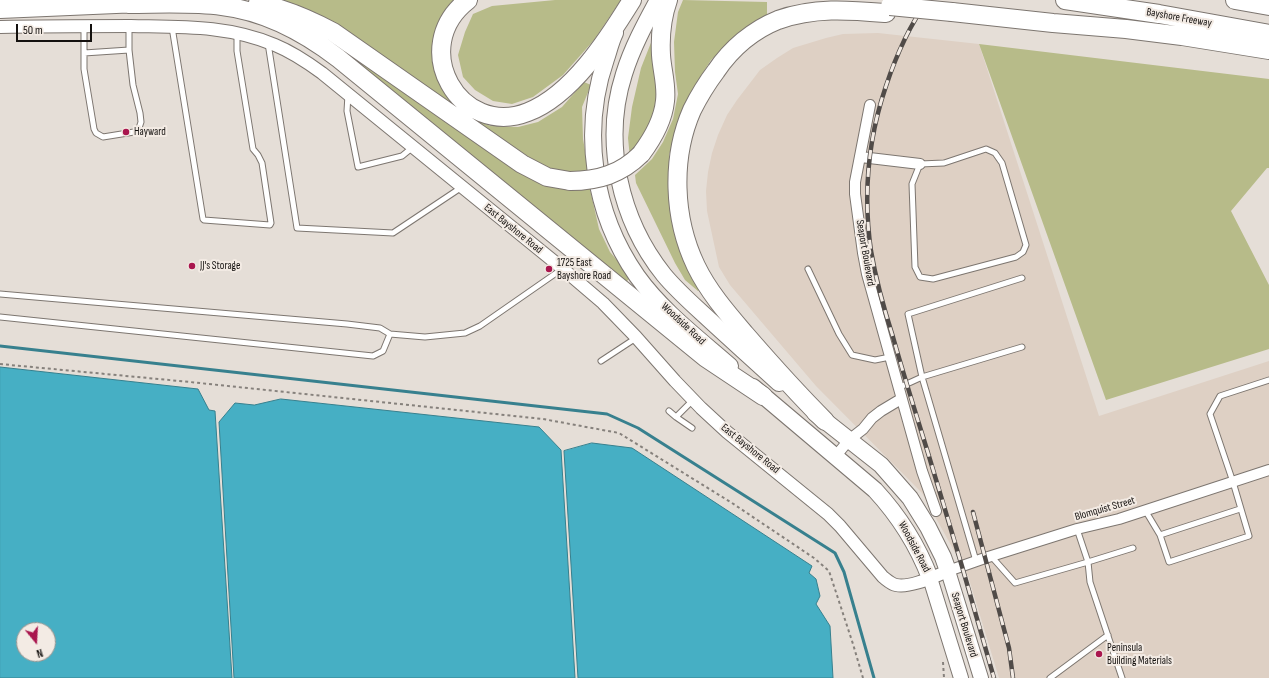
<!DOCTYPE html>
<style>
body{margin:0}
#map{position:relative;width:1269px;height:678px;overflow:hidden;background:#e5ded7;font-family:"Sofia Sans Condensed",sans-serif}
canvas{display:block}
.north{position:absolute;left:16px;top:622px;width:40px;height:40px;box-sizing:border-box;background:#f3ebe4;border:1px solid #9a948f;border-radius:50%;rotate:162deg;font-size:11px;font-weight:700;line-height:16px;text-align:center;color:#14110f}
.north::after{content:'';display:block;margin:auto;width:14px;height:18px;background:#a9164e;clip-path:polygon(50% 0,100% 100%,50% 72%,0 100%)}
.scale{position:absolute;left:16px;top:24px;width:76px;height:18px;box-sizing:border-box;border:2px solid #14110f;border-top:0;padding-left:5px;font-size:12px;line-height:14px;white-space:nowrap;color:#14110f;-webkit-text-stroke:3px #f3ebe4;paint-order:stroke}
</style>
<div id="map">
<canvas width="1269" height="678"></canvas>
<div class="north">N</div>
<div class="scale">50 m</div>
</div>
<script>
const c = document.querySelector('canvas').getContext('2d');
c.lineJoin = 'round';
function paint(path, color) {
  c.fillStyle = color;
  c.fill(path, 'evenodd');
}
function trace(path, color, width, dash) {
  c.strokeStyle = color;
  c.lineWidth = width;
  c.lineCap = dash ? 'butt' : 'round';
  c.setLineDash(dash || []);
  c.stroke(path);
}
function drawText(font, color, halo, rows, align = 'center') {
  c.font = font + ' "Sofia Sans Condensed",sans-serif';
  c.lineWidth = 4;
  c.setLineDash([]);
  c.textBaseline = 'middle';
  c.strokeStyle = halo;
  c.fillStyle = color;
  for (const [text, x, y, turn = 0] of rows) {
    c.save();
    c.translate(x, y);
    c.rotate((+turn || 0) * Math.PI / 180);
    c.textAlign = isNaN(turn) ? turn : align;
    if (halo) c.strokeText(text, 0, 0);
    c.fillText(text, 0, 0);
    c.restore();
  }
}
paint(new Path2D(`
 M878,33L979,44L1099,416L1269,361V678H999L968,576L922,493L816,386L730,285L719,267L707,211L706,191L708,172L712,153L718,135L727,115L737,100L760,70L777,58L793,48L826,38L843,34Z`), '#ded0c4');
paint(new Path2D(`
 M262,0H458L437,33L457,106L464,113Z
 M555,0H621L594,40L563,75L533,97L512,104L493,101L475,90L463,77L458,55L465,32L473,14L492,6Z
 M683,0L767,2V19L739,34L711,60L697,82L681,121L669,155L672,197L701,288L698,291L685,280L675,263L636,183L635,175L652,159L663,142L673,119L678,94L675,72L674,42L678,12Z
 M656,30L658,63L655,123L630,158L628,138L632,107L641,68Z
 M331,42L346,47L559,187L590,189L599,229L610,252L631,277L626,282Z
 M979,44L1269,79V168H1267L1231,211L1269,285V349L1106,400Z
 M584,82L591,85L582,107L583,139L589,173L551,172L473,119L490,126L518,127L538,122L562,107Z`), '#b7bb89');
const water = new Path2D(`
 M0,367L198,389L209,410L215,411L232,678H0ZM24,630H48V654H24Z
 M281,399L539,427L561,450L575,678H234L219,422L235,403L254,405Z
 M592,443L632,448L812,566L809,573L816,579L820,596L816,604L830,626L833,678H578L564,451Z`);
paint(water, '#46afc4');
trace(water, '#37808e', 1);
trace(new Path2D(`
 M0,346L607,414L638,428L835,553L844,572L874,678`), '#37808e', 3);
const service = new Path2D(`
 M84,27V69L94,129L96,133L103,137L134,132L139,128L141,122L140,113L133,85L129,50V26
 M172,27L203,219L204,220L270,225L271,223L262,163L258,155L253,149L237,51V34
 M268,43L297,228L393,233L462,187
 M84,53L129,50
 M348,95L347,111L358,167L402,156L413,147
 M986,149L995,153L1002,163L1026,245L1023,252L1016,257L933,279L920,277L915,267L912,184L920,164L944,163Z
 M808,269L839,334L852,355L875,360L890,357
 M0,294L347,324L380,328L390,334L425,337L465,333L480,326L562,269
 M0,317L373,356L383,351L390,334
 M601,361L636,338
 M898,388L922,377L1022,347
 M669,411L676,417
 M692,428L676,417L693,400
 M1145,510L1160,535L1169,562L1249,536L1233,482L1210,414L1220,396L1269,380
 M1160,535L1240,509
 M991,556L1015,583L1088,562L1077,529
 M976,561L922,377L908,314L1022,278
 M1050,678L1108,635
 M1122,678L1090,582L1088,562L1133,548`);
const minor = new Path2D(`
 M870,105L855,182V194L863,253L867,274L922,471L936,511
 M861,157L920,164
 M835,457L849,440L863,429L872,418L881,411L901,399
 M948,571L985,558L1077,529L1119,519L1269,470`);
const tertiary = new Path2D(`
 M0,27C44,26 87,26 131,26C181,27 228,25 275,45C292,52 307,62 322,73L562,268L603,303L636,337L675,381L701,408L727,432L828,514L840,526L883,577C887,580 891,584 896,585C911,588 935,576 948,571`);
const secondary = new Path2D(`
 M948,571L981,678
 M930,578L961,678`);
const trunk = new Path2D(`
 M658,0C645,24 632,48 624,74C602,142 620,220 664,275C679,293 697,308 714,324C736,344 757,363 779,383
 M615,33C611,41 609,50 606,59C581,131 593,213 637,276C662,311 698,338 730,366
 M753,387L875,490C899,516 917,544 930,578
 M815,413L881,465L910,498L928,527L943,557L948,571`);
const motorway = new Path2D(`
 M468,0C407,47 460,139 528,112C572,95 608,39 632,0
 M1065,0L1159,14L1269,34
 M1235,0L1269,6
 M258,3C285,9 309,19 333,32L522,164L547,177L570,181
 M128,4C159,4 191,2 222,6C265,11 304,32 338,58L706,358L763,396
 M0,9L139,3
 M952,12L1053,23L1126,29L1182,36L1269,50
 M641,154C653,138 663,121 665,101C667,85 662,71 661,55C660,37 662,17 668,0
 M825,421C797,393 771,364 745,334C727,313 708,291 696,266C673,218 671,158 692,110C699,96 707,83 716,71C731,49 753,30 778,20C814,7 849,10 886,13`);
trace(service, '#7d7670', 7);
trace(minor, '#7d7670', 12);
trace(tertiary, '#7d7670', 14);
trace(secondary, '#7d7670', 16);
trace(trunk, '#7d7670', 18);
trace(motorway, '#7d7670', 20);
trace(new Path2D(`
 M0,364L190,382L543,419L619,433L732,503L814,558L829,571L853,644L863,678
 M943,662L944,678`), '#86817c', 2, [3, 3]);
trace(service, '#fff', 5);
trace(minor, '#fff', 10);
trace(tertiary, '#fff', 12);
trace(secondary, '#fff', 14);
trace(trunk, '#fff', 16);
trace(motorway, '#fff', 18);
const rail = new Path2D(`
 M928,0C909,26 896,56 886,86C868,139 863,195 871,251C876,280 884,309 893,337C904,376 916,414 928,453C951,528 973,603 994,678
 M973,512L1009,648L1013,678`);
trace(rail, '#504b48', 4.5);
trace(rail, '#f3ebe4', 3, [9]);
const motorwayBridge = new Path2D(`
 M890,6L952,12
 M570,181C598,181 621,174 641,154`);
trace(motorwayBridge, '#7d7670', 20, []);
trace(motorwayBridge, '#fff', 18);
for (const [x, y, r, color] of [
 [126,132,4,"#a9164e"],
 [192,266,4,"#a9164e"],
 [549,269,4,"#a9164e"],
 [1099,654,4,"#a9164e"]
]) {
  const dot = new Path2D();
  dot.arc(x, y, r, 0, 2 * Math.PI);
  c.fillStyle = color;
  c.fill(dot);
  trace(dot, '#f3ebe4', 1.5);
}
drawText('11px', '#14110f', '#f3ebe4', [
 ["Bayshore Freeway",1179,18,10],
 ["East Bayshore Road",513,229,39],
 ["Seaport Boulevard",865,253,80],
 ["Woodside Road",683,324,43],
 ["East Bayshore Road",750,449,39],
 ["Blomquist Street",1105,509,-16],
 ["Woodside Road",914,547,62],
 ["Seaport Boulevard",964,625,73]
]);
drawText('11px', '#14110f', '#f3ebe4', [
 ["Hayward",134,132],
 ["1725 East",557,263],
 ["Bayshore Road",557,276],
 ["JJ's Storage",200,266],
 ["Peninsula",1107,648],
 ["Building Materials",1107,661]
], 'left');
</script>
